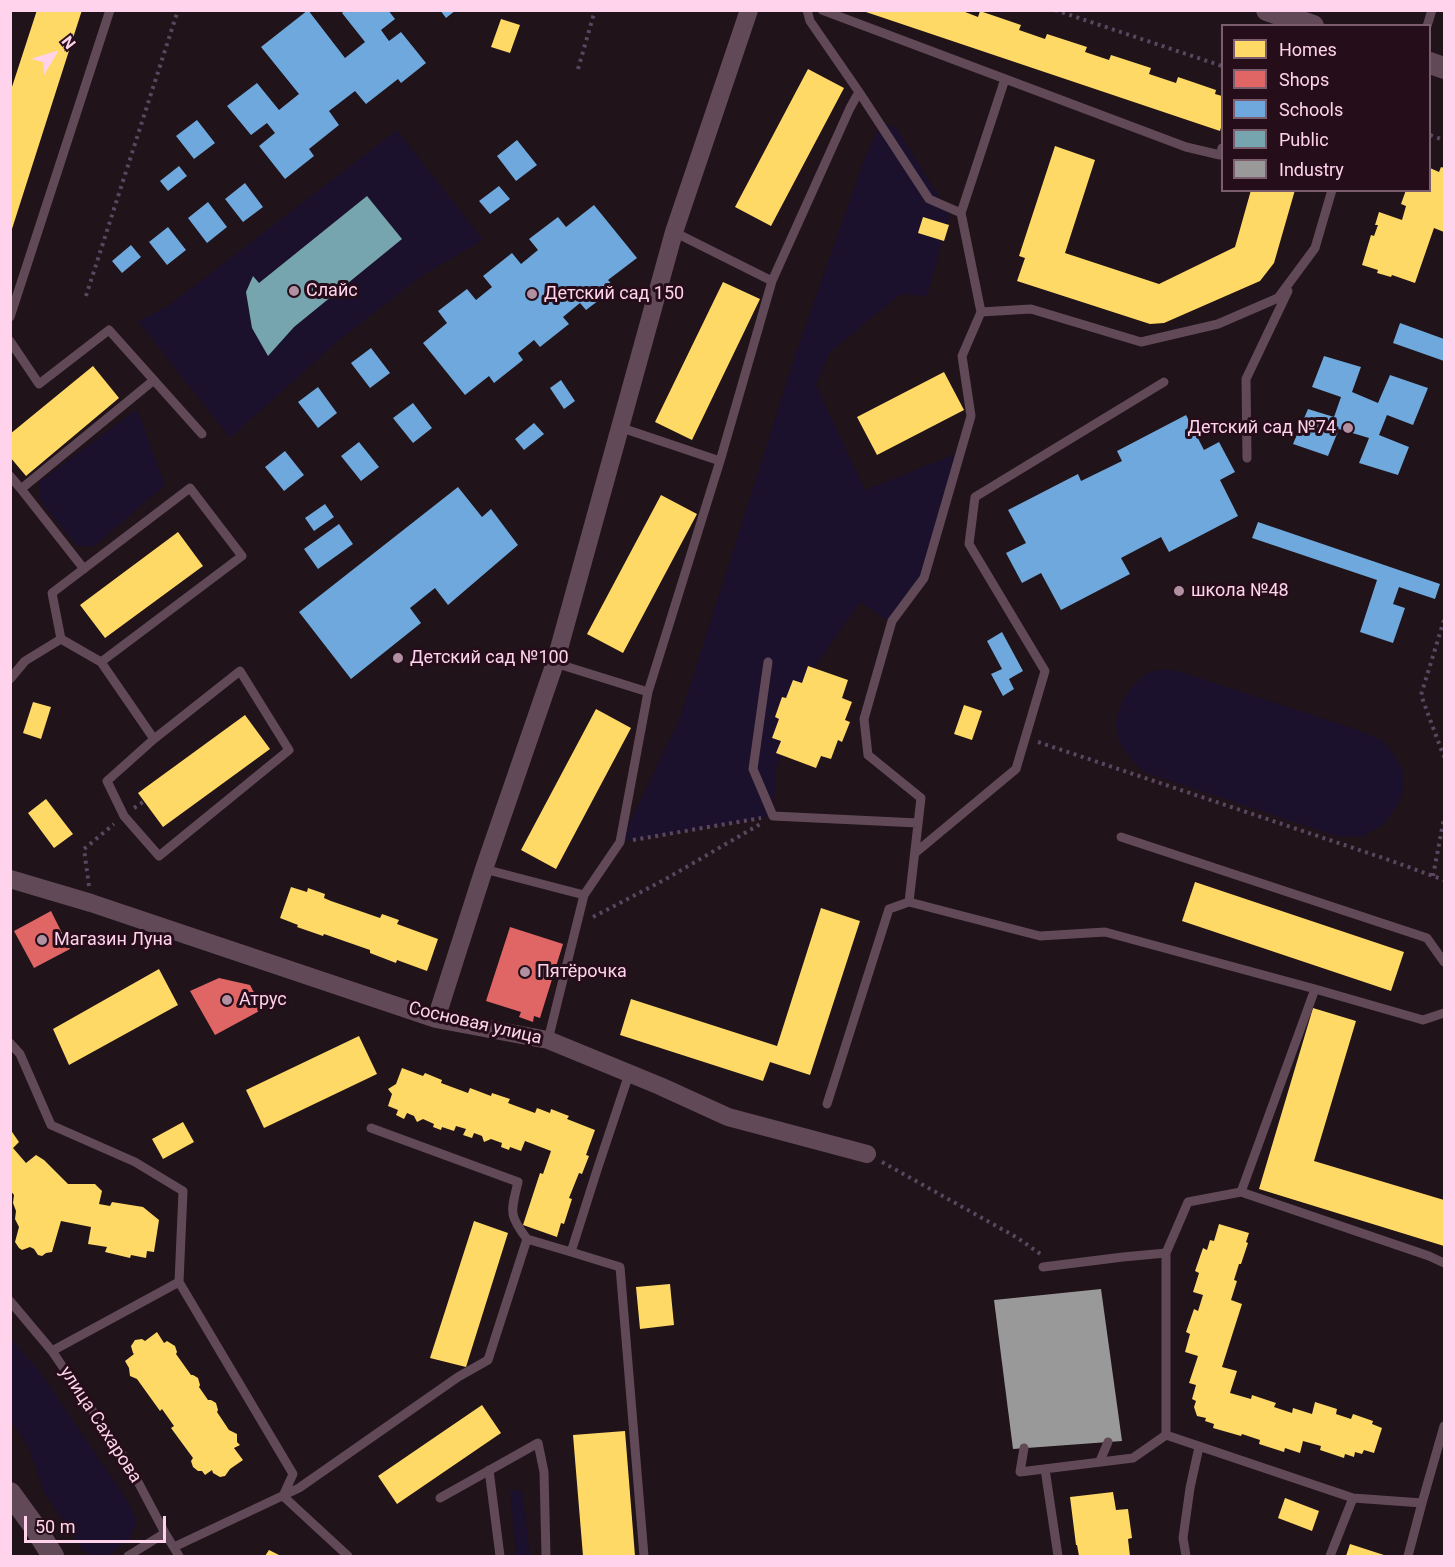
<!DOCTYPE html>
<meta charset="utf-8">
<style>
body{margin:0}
#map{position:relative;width:1455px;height:1567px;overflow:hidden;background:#201319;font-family:Roboto,sans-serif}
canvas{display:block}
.frame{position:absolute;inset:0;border:12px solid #ffd3eb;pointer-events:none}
.legend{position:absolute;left:1221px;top:24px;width:210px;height:168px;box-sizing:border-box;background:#250e19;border:2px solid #7c5d6d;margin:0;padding:8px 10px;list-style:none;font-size:18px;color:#ffd3eb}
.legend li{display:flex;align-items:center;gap:12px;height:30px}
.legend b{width:30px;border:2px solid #7c5d6d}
.north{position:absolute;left:24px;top:24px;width:60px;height:60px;-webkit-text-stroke:4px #250e19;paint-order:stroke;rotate:52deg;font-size:16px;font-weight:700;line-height:24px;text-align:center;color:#ffd3eb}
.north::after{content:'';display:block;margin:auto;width:21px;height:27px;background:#ffd3eb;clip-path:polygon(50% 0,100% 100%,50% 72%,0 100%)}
.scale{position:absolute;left:24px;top:1516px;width:142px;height:27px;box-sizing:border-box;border:3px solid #ffd3eb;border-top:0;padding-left:8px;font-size:18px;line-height:21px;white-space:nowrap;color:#ffd3eb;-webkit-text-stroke:4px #250e19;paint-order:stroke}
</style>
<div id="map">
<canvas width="1455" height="1567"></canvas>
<div class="frame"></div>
<ul class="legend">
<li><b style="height:16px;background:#ffd966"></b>Homes</li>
<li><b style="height:16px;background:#e06666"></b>Shops</li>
<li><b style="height:16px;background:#6fa8dc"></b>Schools</li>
<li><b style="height:16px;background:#76a5af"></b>Public</li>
<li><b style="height:16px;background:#999"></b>Industry</li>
</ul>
<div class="north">N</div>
<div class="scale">50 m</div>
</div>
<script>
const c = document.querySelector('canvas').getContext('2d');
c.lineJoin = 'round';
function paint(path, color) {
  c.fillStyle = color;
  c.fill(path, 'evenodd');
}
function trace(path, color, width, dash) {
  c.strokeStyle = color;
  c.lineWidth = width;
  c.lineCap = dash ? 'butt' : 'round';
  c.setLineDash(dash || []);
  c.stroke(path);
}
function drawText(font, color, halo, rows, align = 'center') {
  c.font = font + ' Roboto,sans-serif';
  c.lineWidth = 6;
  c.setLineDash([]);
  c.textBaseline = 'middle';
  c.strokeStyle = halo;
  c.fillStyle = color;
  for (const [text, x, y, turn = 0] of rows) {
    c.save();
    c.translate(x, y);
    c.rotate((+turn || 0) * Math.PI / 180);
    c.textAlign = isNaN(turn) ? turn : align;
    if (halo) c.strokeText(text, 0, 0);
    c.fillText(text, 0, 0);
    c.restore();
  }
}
paint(new Path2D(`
 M881,122L896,127L950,214L927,296L901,294L830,352L816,385L865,490L958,453L924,578L890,622L860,602L817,664L776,768L773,816L620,842L679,720L798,347L863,163Z
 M397,130L483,240L420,277L338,341L230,438L138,321L168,306Z
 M137,409L165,485L93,547L76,545L40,500L39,482Z
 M1175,670L1358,730L1382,740L1392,752L1403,770L1404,789L1398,805L1383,825L1361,837L1336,836L1144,772C1118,748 1106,727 1127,694C1133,685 1141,676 1151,672C1158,669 1168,670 1175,670Z
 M10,1338L41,1373L130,1505L137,1522L130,1538L109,1555L95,1556L83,1550L45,1494L28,1447L11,1421Z
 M522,1490L530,1556H516L510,1491Z`), '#1c112c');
paint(new Path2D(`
 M37,10H82L11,232L10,93Z
 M860,10H960L978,17L980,11L1021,25L1019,30L1045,39L1047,34L1087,47L1085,52L1109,60L1111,55L1151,68L1149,74L1176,83L1178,77L1216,90L1215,94L1222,96V124L1220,131Z
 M501,19L520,25L510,53L491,47Z
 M808,69L844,88L771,226L735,207Z
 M1055,146L1095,160L1065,253L1159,284L1235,247L1251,190H1295L1274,263L1260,281L1164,323L1150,324L1017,281L1025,258L1019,256Z
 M1441,167L1444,168V232L1434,228L1415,283L1392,275L1391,277L1377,273L1378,270L1362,265L1371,235L1374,236L1378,225H1375L1379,212L1402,220L1406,206L1401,204L1406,190H1430V168L1439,172Z
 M923,217L949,225L944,241L918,233Z
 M723,282L760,299L692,440L655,422Z
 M93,366L119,398L26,476L10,457V434Z
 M944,372L964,410L877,455L857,417Z
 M661,495L697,514L623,653L587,634Z
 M178,532L203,566L105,638L80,605Z
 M808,666L848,680L842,698L852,702L845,720L850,722L842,742L838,740L831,759L821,756L816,768L776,753L781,741L772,738L779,719L775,717L782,697L786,698L793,680L802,683Z
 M33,702L51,707L41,739L23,733Z
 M964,705L982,711L972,740L954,734Z
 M596,709L631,728L556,869L521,850Z
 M245,715L270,749L163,827L138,793Z
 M46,799L73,834L54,848L28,813Z
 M1195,882L1404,952L1391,991L1182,921Z
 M291,887L307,892L308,888L325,894L324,898L331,901L380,918L382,914L399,920L397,924L438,939L427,971L397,960L396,963L370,953V950L324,934L323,936L297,927L298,925L280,918Z
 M821,908L860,921L810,1075L770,1062L763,1081L620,1035L631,999L777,1046Z
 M159,969L178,1005L69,1065L53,1029Z
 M1313,1008L1356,1021L1314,1161L1444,1200V1246L1259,1189Z
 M359,1036L377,1074L264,1128L246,1090Z
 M402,1068L423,1076L425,1073L442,1080L441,1083L468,1093L470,1088L491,1096L492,1093L510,1099L508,1103L535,1113L537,1108L550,1113L551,1109L569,1116L567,1119L595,1130L586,1155L589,1156L582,1174L579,1173L569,1198L572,1199L564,1224L561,1223L557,1237L523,1225L540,1173L543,1174L551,1151L525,1141L521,1151L510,1147L509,1150L501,1147L502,1143L491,1139L484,1142L482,1136L474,1133L472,1138L463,1135L466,1129L456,1126L454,1131L442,1127L441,1130L433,1127L434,1124L423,1119L417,1122L414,1116L407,1113L404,1119L396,1115L398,1110L388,1106L392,1094L388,1089L396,1084Z
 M183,1122L194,1142L163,1159L152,1139Z
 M10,1129L19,1142L13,1148L26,1163L36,1155L44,1160L68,1184H95L102,1191L99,1204L110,1206L112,1202L143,1207L159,1220L154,1252L147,1251L146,1258L131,1255L130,1258L105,1252L107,1247L88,1244L91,1227L61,1221L52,1252L46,1253L42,1256L38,1255L34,1249L30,1247L22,1250L19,1248L15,1242L19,1227L15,1219L16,1211L13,1203L14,1195L10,1190Z
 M474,1221L508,1233L466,1367L430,1358Z
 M1219,1224L1249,1233L1246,1242L1248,1243L1241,1264H1239L1234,1280L1237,1281L1231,1300L1242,1304L1222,1367L1237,1371L1230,1393L1251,1399L1252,1395L1276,1403L1274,1407L1292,1413L1293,1408L1312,1414L1315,1402L1337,1409L1336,1414L1351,1419L1353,1414L1373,1421L1372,1424L1382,1428L1374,1453L1364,1450L1362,1454L1355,1452L1354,1457L1345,1454L1344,1458L1320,1450L1321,1446L1303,1441L1300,1453L1285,1448L1284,1452L1259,1444L1260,1440L1242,1434L1241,1436L1213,1428L1214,1424L1205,1421L1206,1418L1197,1416L1194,1407L1196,1401L1192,1399L1196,1385L1189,1383L1198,1356L1185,1352L1190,1334L1186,1332L1194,1309L1198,1311L1203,1295L1193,1292L1199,1273L1195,1271L1203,1248L1207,1250L1210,1240L1214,1241Z
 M670,1284L674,1325L640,1329L636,1287Z
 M157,1332L164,1343L167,1341L175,1346L177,1352L176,1354L191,1375H193L198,1378L200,1385L199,1387L208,1400H211L216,1403L218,1410L217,1412L229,1430L237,1434V1442L240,1445L234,1448L243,1460L230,1469L225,1476L220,1477L213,1473L212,1470L205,1475L202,1471H198L193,1467L191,1461L193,1458L171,1428L174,1426L162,1409L160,1411L137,1379L130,1376L129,1368L125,1361L134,1354L133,1353L131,1346L135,1340L142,1339L145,1341Z
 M482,1405L501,1433L397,1504L378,1476Z
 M625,1431L635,1556H583L573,1435Z
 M1113,1492L1116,1510L1128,1509L1132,1538L1128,1539L1130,1556H1079L1077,1545H1076L1070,1497Z
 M1285,1498L1319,1511L1312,1531L1278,1518Z
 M1350,1544L1387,1556H1346Z
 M269,1550L281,1556H265Z`), '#ffd966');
paint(new Path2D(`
 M51,911L70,949L34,968L14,931Z
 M510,927L563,944L540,1018L534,1016L533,1022L519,1017L521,1012L486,1001Z
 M219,978L250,985L263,1009L215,1035L190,991Z`), '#e06666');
paint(new Path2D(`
 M308,10L345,58L365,42L342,13L345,10H388L395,19L381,30L389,41L401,32L426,63L401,83L398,79L366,104L355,91L329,111L339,125L309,149L314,156L285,179L259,146L275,133L267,123L251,135L227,106L257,83L279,110L299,94L261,47Z
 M440,10H456L446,18Z
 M197,120L215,143L194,159L176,136Z
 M517,140L537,165L516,181L497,156Z
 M179,166L187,176L168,191L160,181Z
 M245,183L263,207L243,222L225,199Z
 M499,186L510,199L490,214L479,201Z
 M208,202L227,227L207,243L188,218Z
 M594,205L637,258L608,280L615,288L586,310L580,303L563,317L569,324L540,347L534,340L518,353L523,360L494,383L489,376L465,395L423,343L447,323L438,311L467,289L476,300L492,287L483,276L512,253L521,264L538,250L529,239L558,217L566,227Z
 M168,227L186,250L167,265L149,242Z
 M131,245L141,257L122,273L112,261Z
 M1400,323L1444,339V361L1393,343Z
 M371,348L390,373L370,388L351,363Z
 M1324,356L1361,367L1352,392L1378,403L1390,375L1428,388L1413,425L1387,415L1379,435L1409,447L1398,475L1359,463L1369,438L1339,429L1328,456L1293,444L1308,409L1334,417L1341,397L1312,387Z
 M561,380L575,401L564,409L550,388Z
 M318,387L337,413L318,428L298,402Z
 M413,403L432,428L413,443L393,418Z
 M1186,415L1204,450L1219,442L1235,472L1220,480L1238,516L1169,552L1161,537L1121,558L1130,574L1061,610L1041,573L1022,583L1006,553L1026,543L1008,510L1078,474L1081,481L1122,461L1117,451Z
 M534,423L544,434L524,450L515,439Z
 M359,442L379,467L361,481L341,456Z
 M285,451L304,475L284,491L265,467Z
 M458,487L482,517L491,509L518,545L448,605L435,588L410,608L421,623L351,679L299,612Z
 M325,504L334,517L314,531L305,518Z
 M1258,522L1440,584L1435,599L1399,587L1393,604L1405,608L1393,643L1360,632L1377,580L1252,538Z
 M339,524L353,544L318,569L304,549Z
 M1002,632L1023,671L1009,679L1014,689L1003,696L991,674L1002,669L987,641Z`), '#6fa8dc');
paint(new Path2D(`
 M367,196L402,239L294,327L268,356L252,328L246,292L253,276L259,283Z`), '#76a5af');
paint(new Path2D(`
 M1101,1289L1122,1441L1013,1449L994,1300Z`), '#999');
trace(new Path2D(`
 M1055,10L1222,66
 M578,69L595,10
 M1430,135L1444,140
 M86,296L178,10
 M1444,620L1421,695L1444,757
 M1038,742L1392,861L1444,880
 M134,808L143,802
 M633,840L761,818
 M1433,876L1444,818
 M89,886L84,849L114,824
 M593,917L664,880L762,823
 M882,1162L1016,1237L1042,1255`), '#5b4660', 4, [3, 4.5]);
trace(new Path2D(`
 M807,10L810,21L859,92L929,199L961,213
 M822,10L1186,147L1220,155L1222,148
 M1427,26L1432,10
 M772,281L850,108L859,92
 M981,312L961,213L1005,79
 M10,317L110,10
 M10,341L39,384L109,330L202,434
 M619,427L720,461L772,281L674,232
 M1247,458L1246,379L1288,291
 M10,476L21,489
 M190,488L242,556L101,662L61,639L52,593Z
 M84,569L21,489L154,380
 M101,662L154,739L240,671L289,750L159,856L124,816L107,781L154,739
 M768,662L753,769L773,816L918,823
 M10,679L25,661L61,639
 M648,692L720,461
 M1121,837L1427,938L1444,962
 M915,853L1016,769L1045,671L969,544L975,497L1164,382
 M484,869L584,895L620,842L648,692L555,663
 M909,902L1040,936L1105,932L1315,989
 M1444,1013L1423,1020L1315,989L1241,1192L1429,1256L1444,1263
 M548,1040L584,895
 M10,1043L20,1054L51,1125L135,1162L183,1191L179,1282
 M827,1104L889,909L909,902L921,798L868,755L864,719L892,621L924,578L971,416L962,356L981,312L1031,309L1141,342L1218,324L1278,298L1315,248L1332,190
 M371,1128L518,1182C511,1212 508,1214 527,1239
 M1241,1192L1188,1202L1166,1253V1435L1353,1498L1422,1503
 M571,1252L620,1267L644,1556
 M1043,1267L1123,1257L1166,1253
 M10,1301L52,1351L128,1463L165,1533L179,1556
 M52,1351L179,1282L293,1474L283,1496L348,1556
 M1024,1448L1020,1472L1133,1458L1166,1435
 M1100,1461L1108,1442
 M1045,1469L1058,1556
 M489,1470L500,1556
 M440,1498L538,1443L544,1472L546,1556
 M174,1547L299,1488L458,1377L488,1360L527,1239L571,1252L597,1170L629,1074
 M128,1556L165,1533
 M1186,1556L1183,1538L1190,1488L1199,1447
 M1330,1556L1353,1498
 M1408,1556L1422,1503L1444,1426`), '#614957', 9);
trace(new Path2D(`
 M10,879L91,903L436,1019L548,1040L660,1086L728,1117L867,1154
 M436,1019L484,869L555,663L674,232L749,10`), '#614957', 18);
trace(new Path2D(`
 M1267,10L1313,26
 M1430,63L1444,68
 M10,1493L34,1526L53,1556`), '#614957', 22);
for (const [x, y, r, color] of [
 [294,291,6,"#b190a2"],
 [532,294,6,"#b190a2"],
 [1348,428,6,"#b190a2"],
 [1179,591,6,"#b190a2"],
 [398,658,6,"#b190a2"],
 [42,940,6,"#b190a2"],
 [525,972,6,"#b190a2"],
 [227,1000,6,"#b190a2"]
]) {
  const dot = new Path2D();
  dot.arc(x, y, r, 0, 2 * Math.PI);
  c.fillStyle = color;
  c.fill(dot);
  trace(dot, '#250e19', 2);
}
drawText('18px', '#ffd3eb', '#250e19', [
 ["Слайс",306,291],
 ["Детский сад 150",544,294],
 ["Детский сад №74",1336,428,"right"],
 ["школа №48",1191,591],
 ["Детский сад №100",410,658],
 ["Магазин Луна",54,940],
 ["Пятёрочка",537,972],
 ["Атрус",239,1000]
], 'left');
drawText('18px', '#ffd3eb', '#250e19', [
 ["Сосновая улица",475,1024,13],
 ["улица Сахарова",100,1425,57]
]);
</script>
